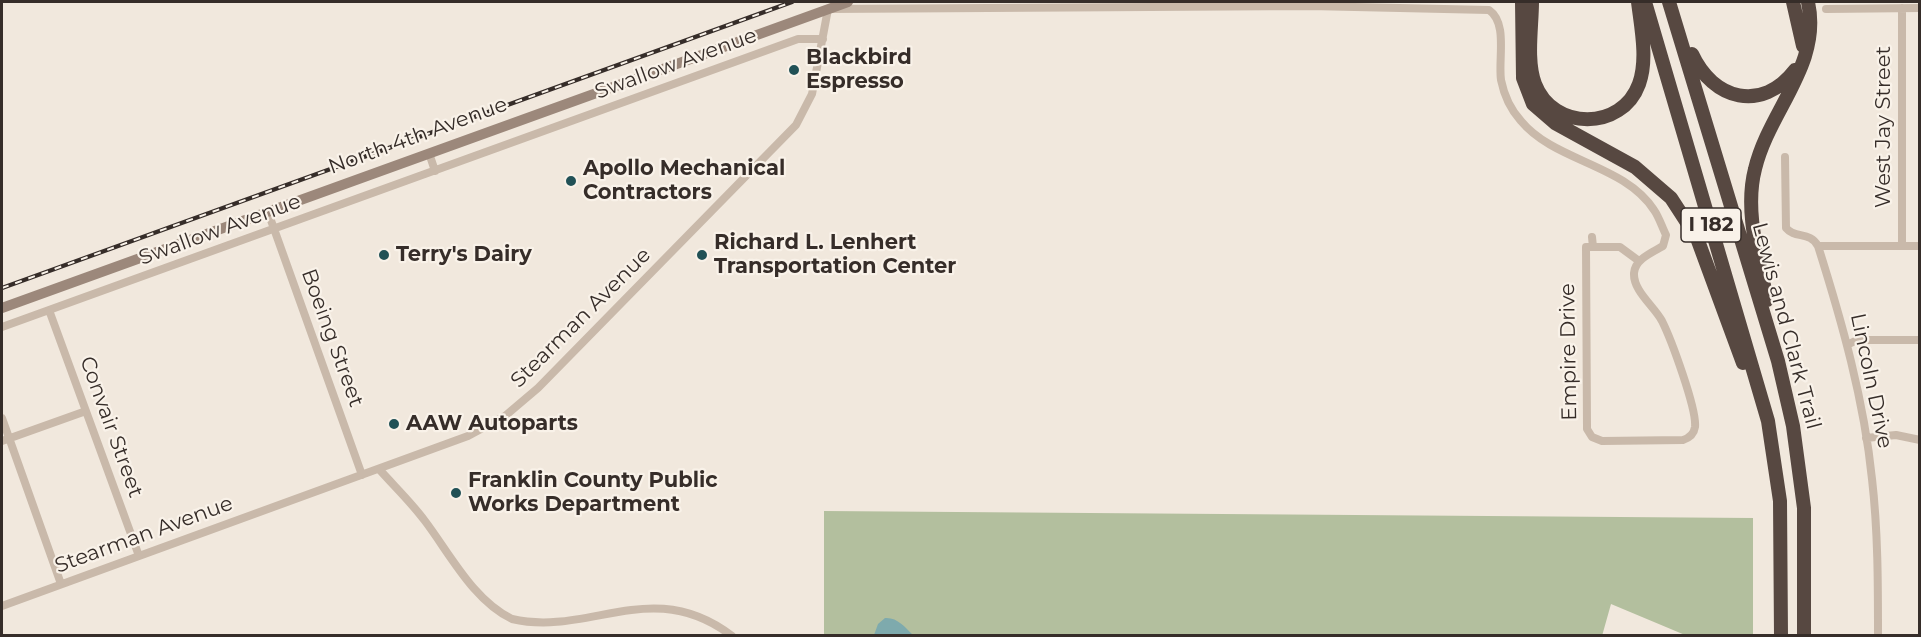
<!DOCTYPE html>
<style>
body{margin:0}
#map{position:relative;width:1921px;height:637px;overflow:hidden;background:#f1e8dd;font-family:Montserrat,sans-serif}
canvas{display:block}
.frame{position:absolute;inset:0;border:3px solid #362d29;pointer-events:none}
</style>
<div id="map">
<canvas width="1921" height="637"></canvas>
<div class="frame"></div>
</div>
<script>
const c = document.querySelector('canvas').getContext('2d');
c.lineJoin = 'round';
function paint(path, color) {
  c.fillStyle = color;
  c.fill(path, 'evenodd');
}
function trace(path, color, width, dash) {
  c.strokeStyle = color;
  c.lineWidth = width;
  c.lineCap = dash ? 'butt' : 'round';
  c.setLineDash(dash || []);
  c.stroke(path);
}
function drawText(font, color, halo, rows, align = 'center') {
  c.font = font + ' Montserrat,sans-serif';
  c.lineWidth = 4.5;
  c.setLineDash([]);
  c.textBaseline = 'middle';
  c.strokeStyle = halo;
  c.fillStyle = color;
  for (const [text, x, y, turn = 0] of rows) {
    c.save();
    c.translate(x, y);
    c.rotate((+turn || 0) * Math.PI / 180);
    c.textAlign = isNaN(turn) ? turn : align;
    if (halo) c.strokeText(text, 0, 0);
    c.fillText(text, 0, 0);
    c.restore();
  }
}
paint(new Path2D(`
 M824,511L1753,518V635H1685L1611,604L1602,636L824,635Z`), '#b3bf9e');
paint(new Path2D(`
 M885,618C897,617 905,627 913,635H874L878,624Z`), '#7eaaad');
trace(new Path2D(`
 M1826,9L1920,8
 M429,153L435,171
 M1785,157L1786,228C1795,239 1810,231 1818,246C1842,322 1864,400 1872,479C1878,531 1878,583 1878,636
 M268,212L362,475
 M1592,237L1593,247
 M1818,246H1920
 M1902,246V8
 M49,310L139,556
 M2,327L798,39H823
 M1847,345L1857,340H1920
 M2,418L61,584
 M1866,438L1896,435L1920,440
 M2,441L86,411
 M379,469C394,486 411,502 425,521C450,554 473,600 512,619C590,637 652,575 732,636
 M2,606L468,436L505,416L538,388L796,125L812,94L828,9L1310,6L1489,10C1508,23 1498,59 1501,80C1504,95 1511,110 1521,121C1555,162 1624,164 1654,210C1659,217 1662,227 1666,235L1663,246C1653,252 1635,259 1634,273C1633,291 1654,306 1662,321C1671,339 1697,409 1695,427C1694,434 1689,438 1683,440L1602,441L1592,437L1587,429L1586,247H1620L1639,261`), '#c9b9aa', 8);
trace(new Path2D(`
 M2,308L848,2`), '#9c887b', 10);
trace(new Path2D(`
 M1522,2L1523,78L1533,104L1555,123L1635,167L1671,198L1697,238L1743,363
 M1532,2C1532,27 1526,60 1535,84C1553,131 1622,131 1639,84C1648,60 1641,27 1638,2
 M1645,2L1768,421L1780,501L1781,636
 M1669,2L1778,361L1793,426L1804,508V636
 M1793,2L1803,46
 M1692,54C1713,100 1762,113 1795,70
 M1767,300C1759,258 1744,211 1755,169C1769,110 1822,65 1808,2`), '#574841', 14);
const rail = new Path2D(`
 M2,288L792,2`);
trace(rail, '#362d29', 4.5);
trace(rail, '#f9f2e9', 2, [7]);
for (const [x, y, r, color] of [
 [794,70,6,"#215156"],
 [571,181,6,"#215156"],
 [384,255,6,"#215156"],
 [702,255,6,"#215156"],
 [394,424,6,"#215156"],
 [456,493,6,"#215156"]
]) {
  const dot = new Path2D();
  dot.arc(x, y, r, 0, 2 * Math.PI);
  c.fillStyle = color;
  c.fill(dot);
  trace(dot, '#f9f2e9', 2);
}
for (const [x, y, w] of [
 [1711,225,60]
]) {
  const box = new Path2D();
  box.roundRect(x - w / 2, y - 17, w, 34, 4.5);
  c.fillStyle = '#f9f2e9';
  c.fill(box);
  trace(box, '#362d29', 1.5);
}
drawText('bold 20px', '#362d29', null, [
 ["I 182",1711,225]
]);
drawText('bold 21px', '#362d29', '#f9f2e9', [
 ["Blackbird",806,58],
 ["Espresso",806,82],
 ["Apollo Mechanical",583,169],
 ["Contractors",583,193],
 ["Richard L. Lenhert",714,243],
 ["Transportation Center",714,267],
 ["Terry's Dairy",396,255],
 ["AAW Autoparts",406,424],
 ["Franklin County Public",468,481],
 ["Works Department",468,505]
], 'left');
drawText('21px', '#362d29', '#f9f2e9', [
 ["Swallow Avenue",676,64,-20],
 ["West Jay Street",1884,127,-90],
 ["North 4th Avenue",418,136,-20],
 ["Swallow Avenue",220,230,-20],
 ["Stearman Avenue",581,318,-45],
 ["Lewis and Clark Trail",1786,326,75],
 ["Boeing Street",332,338,70],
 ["Empire Drive",1569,352,-91],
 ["Lincoln Drive",1871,381,78],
 ["Convair Street",111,427,70],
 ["Stearman Avenue",144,535,-20]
]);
</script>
